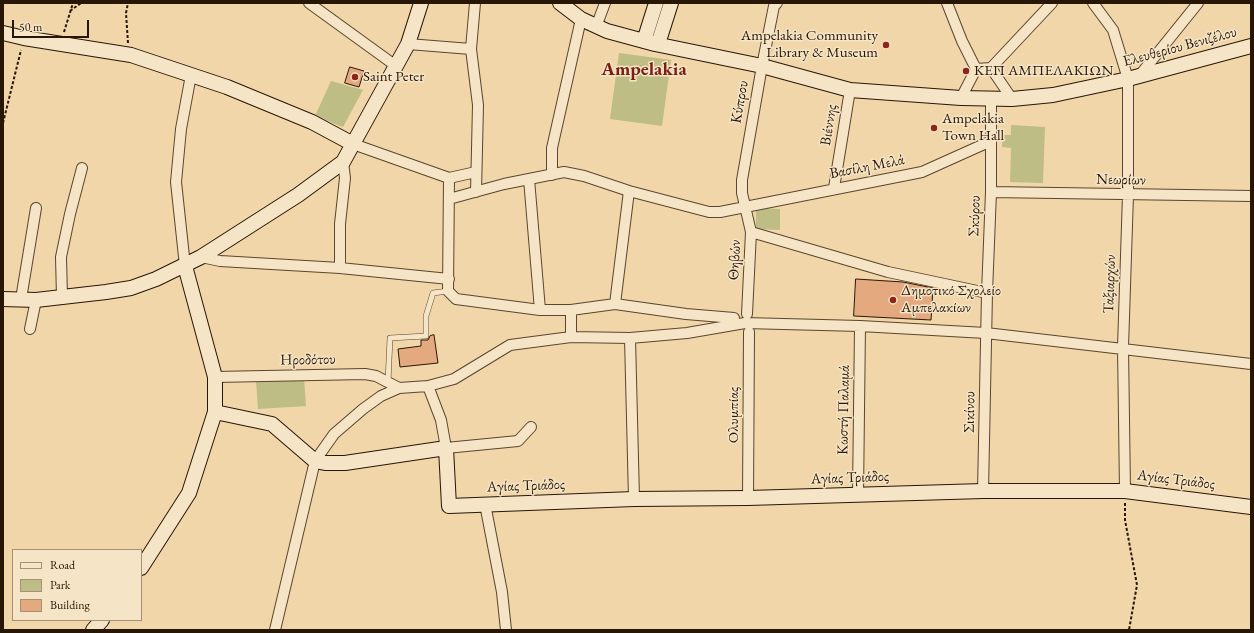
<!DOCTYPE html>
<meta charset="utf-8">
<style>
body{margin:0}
#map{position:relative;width:1254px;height:633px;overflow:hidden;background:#f0d6a8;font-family:"EB Garamond",serif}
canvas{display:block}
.frame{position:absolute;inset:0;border:4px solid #281605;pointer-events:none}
.legend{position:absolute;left:12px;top:549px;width:130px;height:72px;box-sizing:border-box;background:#f5e4c6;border:1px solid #a39279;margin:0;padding:5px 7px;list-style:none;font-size:12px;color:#281605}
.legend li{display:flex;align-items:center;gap:8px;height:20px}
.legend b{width:20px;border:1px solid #a39279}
.scale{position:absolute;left:12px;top:20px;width:77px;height:18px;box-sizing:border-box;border:2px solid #281605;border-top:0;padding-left:5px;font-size:12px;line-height:14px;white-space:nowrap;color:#281605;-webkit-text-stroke:3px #f5e4c6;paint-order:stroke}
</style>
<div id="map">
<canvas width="1254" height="633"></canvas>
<div class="frame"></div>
<ul class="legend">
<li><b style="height:5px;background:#f5e4c6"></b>Road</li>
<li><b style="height:11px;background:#bdbd85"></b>Park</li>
<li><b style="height:11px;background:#e5a980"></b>Building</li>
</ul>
<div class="scale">50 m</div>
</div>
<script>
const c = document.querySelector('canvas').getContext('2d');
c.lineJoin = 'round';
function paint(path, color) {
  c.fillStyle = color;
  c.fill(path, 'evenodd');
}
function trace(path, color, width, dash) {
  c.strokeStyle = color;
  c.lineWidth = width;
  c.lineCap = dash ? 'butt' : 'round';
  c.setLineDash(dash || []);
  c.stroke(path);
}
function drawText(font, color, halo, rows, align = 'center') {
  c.font = font + ' "EB Garamond",serif';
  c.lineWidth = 3;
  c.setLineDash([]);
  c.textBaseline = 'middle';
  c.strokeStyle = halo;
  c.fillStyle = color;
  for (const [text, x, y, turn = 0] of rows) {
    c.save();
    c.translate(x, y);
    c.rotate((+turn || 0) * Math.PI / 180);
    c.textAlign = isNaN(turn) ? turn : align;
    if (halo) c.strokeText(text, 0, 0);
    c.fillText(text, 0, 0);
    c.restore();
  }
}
paint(new Path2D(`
 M619,53L671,60L662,126L610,119Z
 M331,81L363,90L343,127L315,116Z
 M1011,125L1045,127L1043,183L1010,182L1011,148L1002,147L1003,135H1011Z
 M756,208L780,209V230L756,229Z
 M304,378L306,406L258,409L256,380Z`), '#bdbd85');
const building = new Path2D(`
 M350,67L364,71L359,87L345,83Z
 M856,279L903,282L933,288L931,320L854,316Z
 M434,335L438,363L400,367L398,349L421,346V340H428L430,336Z`);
paint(building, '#e5a980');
trace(building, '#281605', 1);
const lane = new Path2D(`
 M388,382L390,338L426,336V316L433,293L448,291`);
const street = new Path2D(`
 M309,3L396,66
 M475,3L471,49L478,105L476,192
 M947,3L962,41L976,69L991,68L1012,99
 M1093,3L1113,30L1128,79V195L1123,347L1125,491
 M596,27L605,3
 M408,44L471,49
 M991,68L1052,3
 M1140,75L1198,3
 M961,98L976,69
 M353,144L449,178L448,291L456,299L540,310H571L615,304L686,314L734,318
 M552,175V148L581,19
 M449,178L476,172
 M529,179L540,310
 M834,188L850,90
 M991,192L1251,196
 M449,199L504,184L564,172L584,176L629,191L709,212H720L922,172L991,141
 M751,232L888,272L987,293
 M201,257L220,261L340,268L449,279
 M185,266L176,182L181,129L191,75
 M340,268V224L345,178L343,162
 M62,297L61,257L70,214L82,168
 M21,299L36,208
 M615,304L629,191
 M747,314L751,232L742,193V180L762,66L774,6L777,3
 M30,329L36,300
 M571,337V310
 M630,338L634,499
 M215,377L365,374L376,376L399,388
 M428,386L441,420L446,448L518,441L531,427
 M983,491L987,293L991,192V100
 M858,495L860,326
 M748,498L749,332
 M485,504L502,592L506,630
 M275,630L315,461L334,434L363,409L381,396L399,388L428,386L454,379L510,345L571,337L630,338L687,333L745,323L860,326L986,333L1251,364`);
const secondary = new Path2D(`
 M560,3L581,19L607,31L655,44L762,66L850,90L961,98L1012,99L1053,95L1128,79L1251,46
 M3,33L24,38L131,55L227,87L312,122L353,144
 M644,41L656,3
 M658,44L671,3
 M3,299L36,300L106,292L131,288L156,279L201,257L298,195L343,162L408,44L421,3
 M215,412L272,424L315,461L325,463H345L446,448L449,506L634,499L748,498L983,491H1125L1251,507
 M141,568L189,493L215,412V377L185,266
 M93,630L102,620`);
trace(lane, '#5a462e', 6);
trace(street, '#5a462e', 12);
trace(secondary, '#281605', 16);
trace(new Path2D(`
 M70,11L81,3
 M64,32L73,3
 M128,43L126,13L128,3
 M3,123L21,50
 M1125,503V520L1137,585L1129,630`), '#281605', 2, [3, 2]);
trace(lane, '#f5e4c6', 5);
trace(street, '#f5e4c6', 10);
trace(secondary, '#f5e4c6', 14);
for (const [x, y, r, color] of [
 [886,45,4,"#8f2418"],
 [966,71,4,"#8f2418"],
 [355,77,4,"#8f2418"],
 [934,128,4,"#8f2418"],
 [893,300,4,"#8f2418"]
]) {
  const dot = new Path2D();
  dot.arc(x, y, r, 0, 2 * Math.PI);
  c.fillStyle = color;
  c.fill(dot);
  trace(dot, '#f5e4c6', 1.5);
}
drawText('15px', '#281605', '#f5e4c6', [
 ["Ampelakia Community",878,36,"right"],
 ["Library & Museum",878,53,"right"],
 ["ΚΕΠ ΑΜΠΕΛΑΚΙΩΝ",974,71],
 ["Saint Peter",363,77],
 ["Ampelakia",942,119],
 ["Town Hall",942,136],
 ["Δημοτικό Σχολείο",901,291],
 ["Αμπελακίων",901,308]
], 'left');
drawText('15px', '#281605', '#f5e4c6', [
 ["Ελευθερίου Βενιζέλου",1180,47,-15],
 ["Κύπρου",740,102,-80],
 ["Βιέννης",829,125,-81],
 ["Βασίλη Μελά",867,167,-11],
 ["Νεωρίων",1121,180,1],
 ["Σκύρου",975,216,-88],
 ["Θηβών",735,260,-87],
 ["Ταξιαρχών",1110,284,-88],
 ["Ηροδότου",308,360,-1],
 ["Κωστή Παλαμά",844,410,-89],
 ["Σικίνου",970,412,-89],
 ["Ολυμπίας",734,415,-90],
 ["Αγίας Τριάδος",850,478,-2],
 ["Αγίας Τριάδος",1176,480,7],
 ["Αγίας Τριάδος",526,486,-2]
]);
drawText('bold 19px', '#7a1f14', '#f5e4c6', [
 ["Ampelakia",644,70]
]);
</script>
